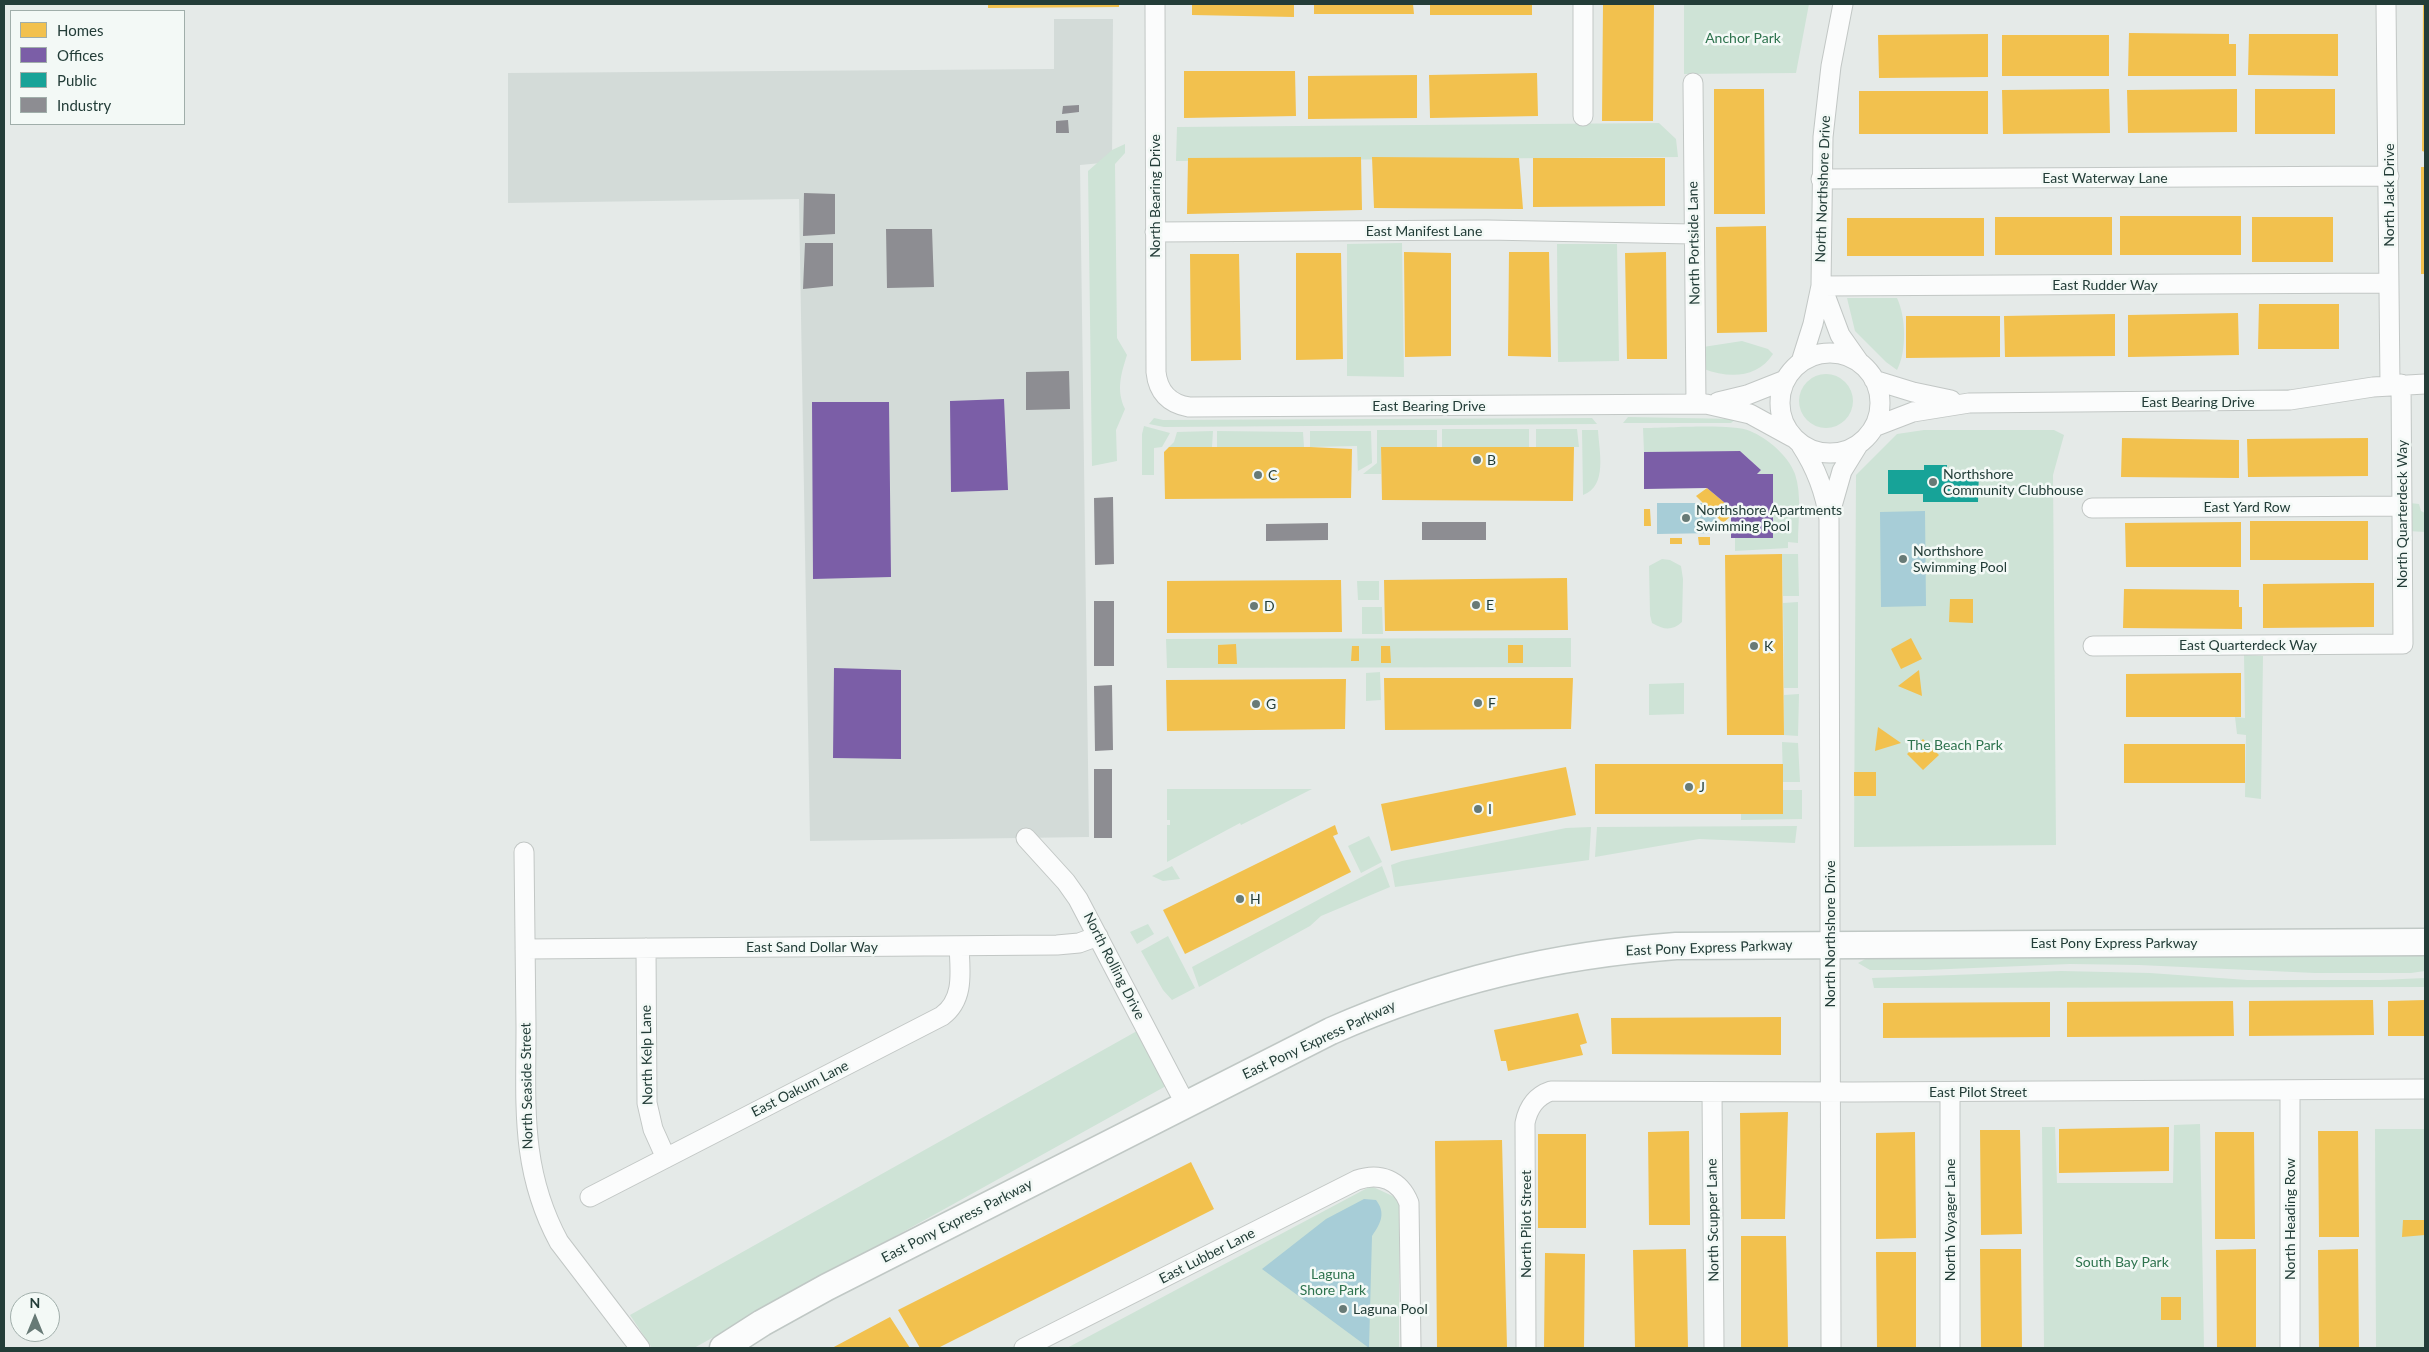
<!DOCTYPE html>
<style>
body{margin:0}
#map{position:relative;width:2429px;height:1352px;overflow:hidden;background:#e5eae8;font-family:Lato,sans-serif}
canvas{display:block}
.frame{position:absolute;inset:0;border:5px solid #233d38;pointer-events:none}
.legend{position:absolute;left:10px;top:10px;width:175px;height:115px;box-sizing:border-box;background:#f3f9f6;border:1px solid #a0aeaa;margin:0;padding:6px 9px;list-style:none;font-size:15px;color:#233d38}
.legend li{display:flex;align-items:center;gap:10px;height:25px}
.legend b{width:25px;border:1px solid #a0aeaa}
.north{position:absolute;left:10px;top:1292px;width:50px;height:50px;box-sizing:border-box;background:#f3f9f6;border:1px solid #a0aeaa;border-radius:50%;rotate:0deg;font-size:14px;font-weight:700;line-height:20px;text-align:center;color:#233d38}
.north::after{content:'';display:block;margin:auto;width:18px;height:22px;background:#677a76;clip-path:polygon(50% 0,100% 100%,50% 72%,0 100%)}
</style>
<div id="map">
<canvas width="2429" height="1352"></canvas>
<div class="frame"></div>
<ul class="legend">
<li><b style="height:14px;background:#f2c14e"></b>Homes</li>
<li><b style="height:14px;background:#7b5ea7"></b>Offices</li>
<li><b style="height:14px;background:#17a398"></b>Public</li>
<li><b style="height:14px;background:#8d8d92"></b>Industry</li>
</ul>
<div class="north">N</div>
</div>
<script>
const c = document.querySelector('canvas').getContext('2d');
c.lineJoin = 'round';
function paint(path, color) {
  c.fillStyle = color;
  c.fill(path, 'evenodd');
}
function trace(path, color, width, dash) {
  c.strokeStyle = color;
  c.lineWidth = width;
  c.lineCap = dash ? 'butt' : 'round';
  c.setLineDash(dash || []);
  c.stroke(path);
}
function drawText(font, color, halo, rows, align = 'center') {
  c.font = font + ' Lato,sans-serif';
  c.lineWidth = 5;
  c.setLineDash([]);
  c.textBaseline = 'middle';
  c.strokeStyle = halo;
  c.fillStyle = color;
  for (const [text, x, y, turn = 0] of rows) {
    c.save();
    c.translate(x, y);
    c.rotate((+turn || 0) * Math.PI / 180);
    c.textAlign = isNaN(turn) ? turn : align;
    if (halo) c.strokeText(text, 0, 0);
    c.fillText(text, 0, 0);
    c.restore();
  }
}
paint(new Path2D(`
 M1054,19H1113L1112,162L1080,165L1089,837L810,841L799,199L508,203V73L1054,69Z`), '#d3dbd8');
paint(new Path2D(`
 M1684,4H1809L1796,73L1684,74Z
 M1659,123L1676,139L1678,157L1176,161L1177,127Z
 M1125,144V153L1115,164L1117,338L1127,355C1121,374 1116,390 1125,409L1116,430L1117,461L1092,466L1088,171L1112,150Z
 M1402,243L1404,377L1347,376V244Z
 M1557,244H1617L1619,361L1558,362Z
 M1847,298H1897C1906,317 1907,351 1897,370L1886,362L1855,331Z
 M1742,341L1768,349L1773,354C1757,379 1728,378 1704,369L1703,347Z
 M1799 401a27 27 0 1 1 54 0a27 27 0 1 1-54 0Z
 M1628,417L1736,419L1731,423H1623Z
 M1154,418L1163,420L1592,418L1597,424L1164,427L1149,424Z
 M1144,426L1170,433L1162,447L1154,448V475H1142V434Z
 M1643,428C1665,428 1733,423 1750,431C1767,438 1788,455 1795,474C1802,495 1798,521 1798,543L1788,542V548L1735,551V538H1773V474H1757L1761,470L1740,451L1644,452Z
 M1442,429H1529V447H1442Z
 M1536,429H1577L1579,447H1536Z
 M1377,430H1437V447H1381V474H1363L1377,463Z
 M1582,430H1598C1599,451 1608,486 1583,495Z
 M1924,430H2054L2064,435L2053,475L2056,845L1854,847L1856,475L1897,434Z
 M1213,431L1212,447H1169L1174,442L1177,432Z
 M1217,431L1303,432L1304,447H1217Z
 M1310,431H1371L1372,463L1358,471V475L1357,446L1310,447Z
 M2410,503L2419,504L2421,511L2425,513V532L2408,531Z
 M1782,554H1798L1799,596H1783Z
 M1662,559L1670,560L1681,566L1683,579L1682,622C1672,631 1664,630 1652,623L1650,615L1649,566Z
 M1357,581H1379V600H1358Z
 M1798,602V688H1784L1783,603Z
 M1362,607H1382L1383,634H1362Z
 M1571,638V667L1167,668L1166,639Z
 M2244,655L2263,656L2261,799L2245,797L2246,735L2237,734L2235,717L2245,718Z
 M1380,672L1381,700L1366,701V673Z
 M1684,683V714L1649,715V684Z
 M1799,694L1798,736L1784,735V695Z
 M1782,742L1798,743L1800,782H1783Z
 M1167,789H1312L1241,825L1240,823L1167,862V825H1170V820H1167Z
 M1783,790H1802V819L1741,820V814H1782Z
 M1797,826L1795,843L1699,839L1595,857L1597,827Z
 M1591,827L1589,860L1395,887L1391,865L1402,861L1566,828Z
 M1369,836L1382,862L1361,873L1348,846Z
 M1172,866L1180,879L1163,881L1152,876Z
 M1382,866L1390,887L1321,916L1310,926L1199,987L1192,967Z
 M1148,924L1154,934L1137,944L1130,932Z
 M1168,936L1195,988L1172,1000L1163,990L1141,951Z
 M2425,954V971L2411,973H2315L2139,965L2070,964L1925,970H1870L1858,963L1869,957Z
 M2061,971L2150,973L2247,980H2380L2425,978V987L1874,988L1872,978Z
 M1137,1031L1166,1086L694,1348H652L630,1315Z
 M2200,1124L2204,1348H2044L2042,1127H2055L2057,1183H2173L2174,1125Z
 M2375,1129H2425V1348H2376Z
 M1371,1186L1399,1199V1348H1067Z`), '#cee3d6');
paint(new Path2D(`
 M1657,503H1715L1717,533L1657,534Z
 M1925,511L1926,606L1881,607L1880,512Z
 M1364,1199L1376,1200C1386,1213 1381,1223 1372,1236L1369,1348L1262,1269L1326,1219Z`), '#a7cdd7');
paint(new Path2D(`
 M988,4H1119V7L988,8Z
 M1192,4H1294V17L1192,15Z
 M1314,4H1413L1414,14H1314Z
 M1430,4H1532V15H1430Z
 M1603,4H1654L1653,121H1602Z
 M2423,4H2425V152L2422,151Z
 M2129,33L2229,34V44H2236V76H2128Z
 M1988,34V77L1879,78L1878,35Z
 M2249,34H2338V76L2248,75Z
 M2002,35H2109V76H2002Z
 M1184,71H1295L1296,116L1184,118Z
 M1537,73L1538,116L1430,118L1429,75Z
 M1417,75V118L1308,119V76Z
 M1714,89H1764L1765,214H1714Z
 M2109,89L2110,133L2003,134L2002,90Z
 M2237,89V132L2128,133L2127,90Z
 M2255,89H2335V134H2255Z
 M1859,91H1988V134H1859Z
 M1361,157L1362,210L1187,214L1188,158Z
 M1372,157L1519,158L1523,209L1374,208Z
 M1533,158H1665V206L1533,207Z
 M2421,167H2425V274H2421Z
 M2120,216H2241V255H2120Z
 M1995,217H2112V255H1995Z
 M2252,217H2333V262H2252Z
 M1847,218H1984V256H1847Z
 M1766,226L1767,332L1717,333L1716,227Z
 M1404,252L1451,253V356L1405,357Z
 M1509,252H1549L1551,357L1508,356Z
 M1666,252L1667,359H1627L1625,253Z
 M1296,253H1341L1343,359L1296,360Z
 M1190,254H1239L1241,360L1191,361Z
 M2259,304H2339V349H2258Z
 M2238,313L2239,355L2128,357V315Z
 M2115,314V356L2005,357L2004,316Z
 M1906,316H2000V357L1906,358Z
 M2122,438L2239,440V478L2121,477Z
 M2368,438V476L2248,477L2247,439Z
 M1169,447H1310L1352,449L1351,498L1165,499L1164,452Z
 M1381,447H1574L1573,501L1382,500Z
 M1707,488L1731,508V516L1723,523L1696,496Z
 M1644,509H1650L1651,526H1644Z
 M2250,521H2368V560H2250Z
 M2241,522V567H2126L2125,523Z
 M1698,537H1710V545H1699Z
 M1670,538H1682V544H1670Z
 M1782,554L1784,735H1727L1725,555Z
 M1567,578L1568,630L1385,631L1384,580Z
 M1341,580L1342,632L1167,633V581Z
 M2359,583H2374V627L2263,628V584Z
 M2124,589L2239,590V607H2242V629L2123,628Z
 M1950,599H1973V623L1949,622Z
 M1911,638L1922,659L1901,669L1891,649Z
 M1236,644L1237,664H1218V645Z
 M1508,645H1523V663H1508Z
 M1352,646H1359V661H1351Z
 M1381,646H1390L1391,663H1381Z
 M1919,670L1922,696L1898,686Z
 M2241,673V717H2126V674Z
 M1384,678H1573L1571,729L1385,730Z
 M1346,679L1345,729L1167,731L1166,680Z
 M1878,727L1901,743L1875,751Z
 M1923,739L1939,755L1923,770L1907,754Z
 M2124,744H2245V783H2124Z
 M1595,764H1783V814H1595Z
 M1566,767L1576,815L1391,851L1381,804Z
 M1854,772H1876V796H1854Z
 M1335,825L1338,834L1333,836L1351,872L1185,954L1163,910Z
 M2373,1000L2374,1035L2249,1036V1001Z
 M2425,1000V1036H2388V1001Z
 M2233,1001L2234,1036L2067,1037V1002Z
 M2050,1002V1037L1883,1038V1003Z
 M1578,1013L1587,1043L1580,1045L1583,1055L1508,1071L1506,1061H1501L1494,1030Z
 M1781,1017V1055L1612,1054L1611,1018Z
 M1788,1112L1785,1219H1741L1740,1113Z
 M2169,1127V1171L2059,1173V1129Z
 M1980,1130H2020L2022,1234L1981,1235Z
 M1689,1131L1690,1225H1649L1648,1132Z
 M2318,1131H2358L2359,1237H2319Z
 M1915,1132L1916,1238L1876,1239V1133Z
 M2215,1132H2254L2255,1239H2215Z
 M1538,1134H1586V1228H1538Z
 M1502,1140L1507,1348H1437L1435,1141Z
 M1191,1162L1214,1209L938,1348H920L898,1310Z
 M2403,1220H2425V1235L2402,1237Z
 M1741,1236H1786L1788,1348H1741Z
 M1686,1249L1688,1348H1635L1633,1250Z
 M1980,1249H2021L2022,1348H1981Z
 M2256,1249V1348H2217L2216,1250Z
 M2358,1249L2359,1348H2319L2318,1250Z
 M1876,1252H1916V1348H1877Z
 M1545,1253L1585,1254L1584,1348H1544Z
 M2161,1297H2181V1320H2161Z
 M890,1317L910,1348H832Z`), '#f2c14e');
paint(new Path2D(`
 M1004,399L1008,490L951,492L950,401Z
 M812,402H889L891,577L813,579Z
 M1740,451L1761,470L1757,474H1773V538H1731V508L1707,488L1644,489V452Z
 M834,668L901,670V759L833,758Z`), '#7b5ea7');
paint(new Path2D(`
 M1924,465H1947V470H1979L1978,502H1923V494H1888V470H1924Z`), '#17a398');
paint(new Path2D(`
 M1079,105V112L1062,114L1063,106Z
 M1068,120L1069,133H1056V121Z
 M804,193L835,194V234L803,236Z
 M886,229H932L934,287L887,288Z
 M805,243H833V286L803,289Z
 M1069,371L1070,409L1026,410V372Z
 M1113,497L1114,564L1095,565L1094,498Z
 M1422,522H1486V540H1422Z
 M1328,523V540L1266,541V524Z
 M1094,601H1114V666H1094Z
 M1112,685L1113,750L1095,751L1094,686Z
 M1094,769H1112V838H1094Z`), '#8d8d92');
const minor = new Path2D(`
 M1155,4L1156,372C1158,392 1169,404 1189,407L1706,404L1750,414L1792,437
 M1583,4V116
 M2386,4L2390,385
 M1693,83L1696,404
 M1821,179L2389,176
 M1155,232L1487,230L1693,234
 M1821,286L2389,283
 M1822,287L1840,335L1859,362
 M1780 403a50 50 0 1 1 100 0a50 50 0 1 1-100 0Z
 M1801,362L1813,324L1821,286L1823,137L1831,66L1843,4
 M1874,380L1913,392L1951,400
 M1718,402L1747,395L1785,380
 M1874,427L1913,412L1969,403L2290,400L2373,387L2425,384
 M1801,445C1816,468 1825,491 1829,519L1831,1348
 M2092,508L2402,506
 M1830,513L1842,471L1858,445
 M2093,646L2403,644L2401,384
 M1026,838L1066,882L1078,899L1186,1105
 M524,852C525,910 525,968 526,1027C526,1105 520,1170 559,1242L640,1348
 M646,948L647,1103L653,1129L666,1158
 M525,949L1057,945L1079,943L1098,936
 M2290,1090V1348
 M1712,1092L1714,1348
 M1950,1092V1348
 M590,1197L942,1016C965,999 960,971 959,946
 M1024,1348L1357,1180C1380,1172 1400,1180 1409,1203L1411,1348
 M1526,1348L1525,1123C1528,1108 1536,1096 1551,1091L1853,1092L2425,1089`);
const secondary = new Path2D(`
 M723,1348L762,1323L827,1287L1331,1031C1444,981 1554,955 1676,946L2425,942`);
trace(minor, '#c2c7c5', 21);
trace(secondary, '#c0c8c5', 29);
trace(minor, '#fbfcfc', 19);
trace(secondary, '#fbfcfc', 26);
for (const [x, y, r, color] of [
 [1477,460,5,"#677a76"],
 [1258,475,5,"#677a76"],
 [1933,482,5,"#677a76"],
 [1686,518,5,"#677a76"],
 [1903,559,5,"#677a76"],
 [1476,605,5,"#677a76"],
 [1254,606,5,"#677a76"],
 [1754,646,5,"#677a76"],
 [1478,703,5,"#677a76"],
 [1256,704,5,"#677a76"],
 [1689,787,5,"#677a76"],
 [1478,809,5,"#677a76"],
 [1240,899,5,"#677a76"],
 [1343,1309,5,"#677a76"]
]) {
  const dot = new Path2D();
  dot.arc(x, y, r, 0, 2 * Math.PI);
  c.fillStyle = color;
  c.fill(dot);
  trace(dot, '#f3f9f6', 2);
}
drawText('14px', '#2e734e', '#f3f9f6', [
 ["Anchor Park",1743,38],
 ["The Beach Park",1955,745],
 ["South Bay Park",2122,1262],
 ["Laguna",1333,1274],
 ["Shore Park",1333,1290]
]);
drawText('14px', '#233d38', '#f3f9f6', [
 ["East Waterway Lane",2105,178],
 ["North Northshore Drive",1823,189,-88],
 ["North Jack Drive",2389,195,-90],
 ["North Bearing Drive",1155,196,-90],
 ["East Manifest Lane",1424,231],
 ["North Portside Lane",1694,243,-91],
 ["East Rudder Way",2105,285],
 ["East Bearing Drive",2198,402],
 ["East Bearing Drive",1429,406],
 ["East Yard Row",2247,507],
 ["North Quarterdeck Way",2402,514,-90],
 ["East Quarterdeck Way",2248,645],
 ["North Northshore Drive",1830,934,-90],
 ["East Pony Express Parkway",2114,943],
 ["East Sand Dollar Way",812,947],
 ["East Pony Express Parkway",1709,948,-2],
 ["North Rolling Drive",1114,966,63],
 ["East Pony Express Parkway",1319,1040,-25],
 ["North Kelp Lane",647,1055,-91],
 ["North Seaside Street",527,1086,-91],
 ["East Oakum Lane",800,1089,-27],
 ["East Pilot Street",1978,1092],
 ["North Heading Row",2290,1219,-90],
 ["North Scupper Lane",1713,1220,-91],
 ["North Voyager Lane",1950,1220,-90],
 ["East Pony Express Parkway",957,1221,-27],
 ["North Pilot Street",1526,1224,-90],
 ["East Lubber Lane",1207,1256,-27]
]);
drawText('14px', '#233d38', '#f3f9f6', [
 ["B",1487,460],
 ["Northshore",1943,474],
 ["Community Clubhouse",1943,490],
 ["C",1268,475],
 ["Northshore Apartments",1696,510],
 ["Swimming Pool",1696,526],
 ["Northshore",1913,551],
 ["Swimming Pool",1913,567],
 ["E",1486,605],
 ["D",1264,606],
 ["K",1764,646],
 ["F",1488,703],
 ["G",1266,704],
 ["J",1699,787],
 ["I",1488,809],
 ["H",1250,899],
 ["Laguna Pool",1353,1309]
], 'left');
</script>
